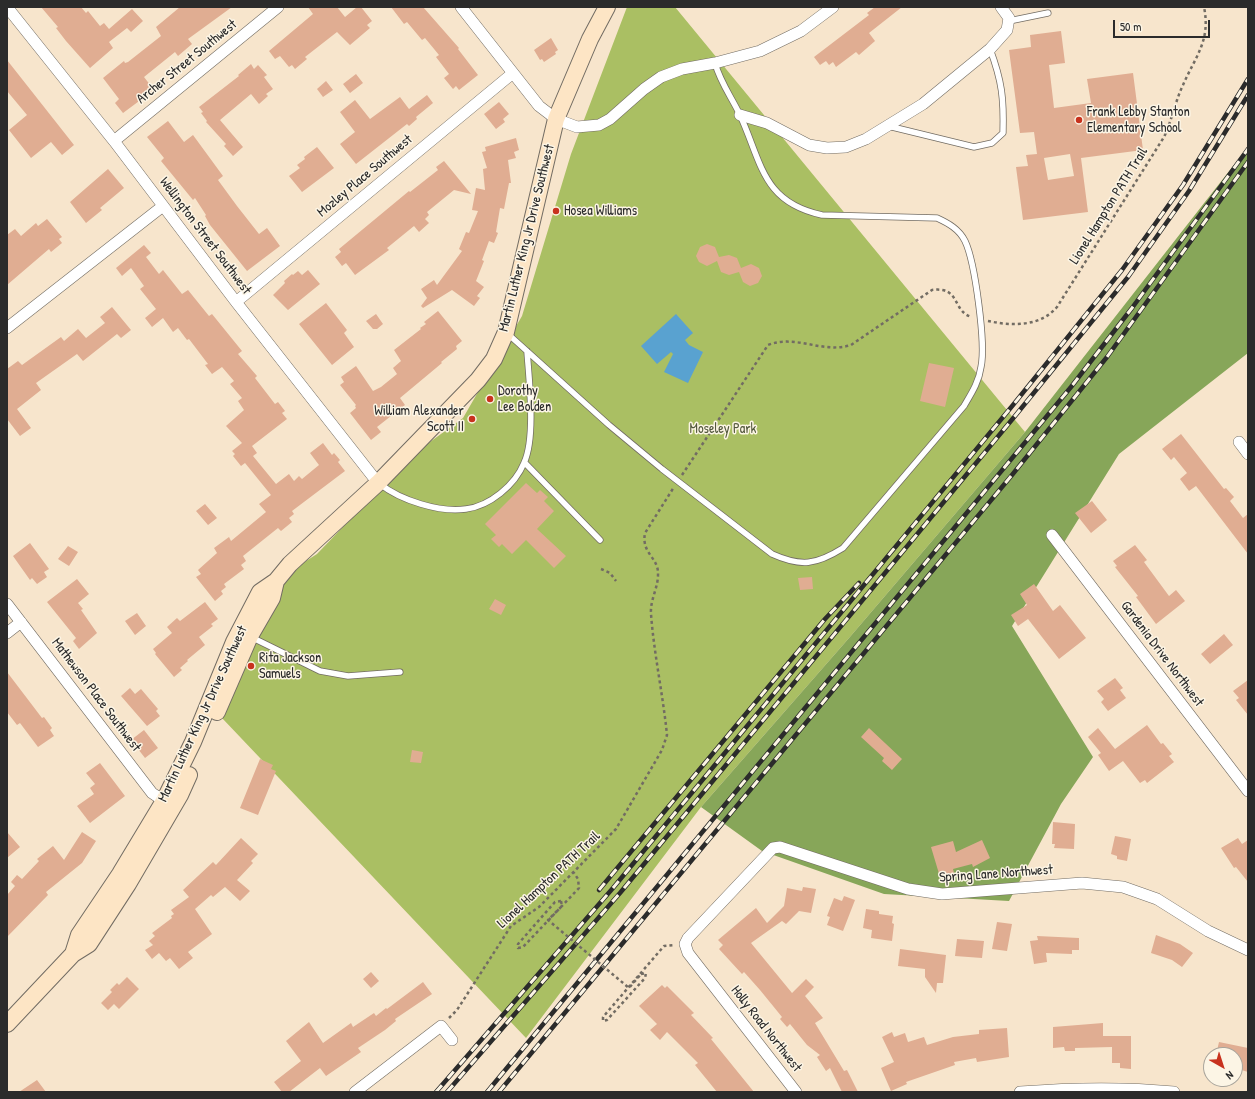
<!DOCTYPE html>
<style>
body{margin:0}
#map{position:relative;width:1255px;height:1099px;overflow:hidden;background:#f7e5cc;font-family:"Patrick Hand",sans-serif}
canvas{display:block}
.frame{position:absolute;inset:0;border:8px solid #2b2b2b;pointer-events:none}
.north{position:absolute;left:1203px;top:1047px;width:40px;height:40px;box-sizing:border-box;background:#fcf5e5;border:1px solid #a8a49b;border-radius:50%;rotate:141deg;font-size:11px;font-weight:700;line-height:16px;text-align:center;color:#2b2b2b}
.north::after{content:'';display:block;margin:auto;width:14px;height:18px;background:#c8321e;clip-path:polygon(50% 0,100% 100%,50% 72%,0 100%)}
.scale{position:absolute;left:1113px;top:20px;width:97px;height:18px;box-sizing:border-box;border:2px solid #2b2b2b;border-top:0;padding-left:5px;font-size:12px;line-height:14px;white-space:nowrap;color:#2b2b2b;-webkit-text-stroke:3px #fcf5e5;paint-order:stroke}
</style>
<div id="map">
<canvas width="1255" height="1099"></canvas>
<div class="frame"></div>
<div class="north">N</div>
<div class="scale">50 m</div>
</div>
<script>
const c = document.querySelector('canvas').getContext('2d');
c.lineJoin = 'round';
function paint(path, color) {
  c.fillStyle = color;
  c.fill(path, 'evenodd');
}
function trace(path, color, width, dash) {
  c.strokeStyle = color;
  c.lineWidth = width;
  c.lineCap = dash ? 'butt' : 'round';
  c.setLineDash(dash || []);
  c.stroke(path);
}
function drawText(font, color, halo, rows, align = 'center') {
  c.font = font + ' "Patrick Hand",sans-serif';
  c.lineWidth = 3;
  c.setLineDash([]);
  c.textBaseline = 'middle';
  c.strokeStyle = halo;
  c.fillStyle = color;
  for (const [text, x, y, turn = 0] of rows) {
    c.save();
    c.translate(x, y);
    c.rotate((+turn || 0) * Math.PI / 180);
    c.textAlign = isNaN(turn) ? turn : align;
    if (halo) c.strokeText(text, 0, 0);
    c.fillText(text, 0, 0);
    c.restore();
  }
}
paint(new Path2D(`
 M627,7H675L1025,432L849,638L701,807L526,1038L222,718L253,595L317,554L412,455L463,418L522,316L571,154Z`), '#aabf63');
paint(new Path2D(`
 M1248,147V353L1119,454L1012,626L1093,757L1061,804L1009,901L884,894L762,851L701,807L849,638L1025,432Z`), '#87a659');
paint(new Path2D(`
 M676,314L693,333L685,340L689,345L703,352L688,383L664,372L673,354L671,352L657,364L641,346Z`), '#59a2d0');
paint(new Path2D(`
 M41,7H81L86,13L88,11L100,26L104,23L109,29L132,9L143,21L131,32L127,28L109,42L113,48L90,68L66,41L56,28L58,27Z
 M180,7H232L188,39L192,44L178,56L175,52L144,77L154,90L123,113L115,103L119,99L103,78L124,61L125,63L128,62L161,36L156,27Z
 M308,7H337L345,17L357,7H361L372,21L367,25L370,28L350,45L337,32L305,57L307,59L295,69L292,65L289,67L280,56L275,59L269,51L313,14Z
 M391,7H423L459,48L458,49L478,75L459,90L456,86L453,89L444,78L449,74L436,57L439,55L425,38L422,40L407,22L404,24Z
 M875,7H902L869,33L875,41L859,55L856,52L836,67L833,62L829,65L826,61L820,65L814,57L869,15L867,13Z
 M1061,31L1065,63L1049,65L1054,108L1091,103L1087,79L1133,73L1143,150L1081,158L1088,212L1023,220L1016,167L1028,166L1026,155L1037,154L1034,132L1020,133L1009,50L1031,47L1030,35ZM1070,154L1074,176L1048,180L1044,158Z
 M551,38L558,50L555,52L556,54L544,62L542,59L540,60L534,50Z
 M7,60L74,145L62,155L51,142L31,158L9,130L27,115L7,91Z
 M251,64L254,69L258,65L267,75L264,77L273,89L266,94L268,96L259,104L251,94L220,120L243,147L233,156L224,146L226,144L206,122L207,121L201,113L203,112L199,107L239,76L238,75Z
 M356,74L363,83L350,93L343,84Z
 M326,81L333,90L323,97L317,89Z
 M427,95L433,103L416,117L417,119L409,126L407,124L356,164L340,144L355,132L340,112L355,100L370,119L400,97L409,109Z
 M499,102L509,114L503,119L505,122L496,129L484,114Z
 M168,121L184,142L193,135L223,176L218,180L237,206L259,234L267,228L280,246L247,271L210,225L205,216L206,215L195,198L193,200L161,161L164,158L147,137Z
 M516,138L519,150L514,152L516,158L508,160L511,183H509L504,209L500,208L496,232L498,233L494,243L489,241L482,260L484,261L476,281L484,287L477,296L480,298L474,306L452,290L423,308L421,306L427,298L421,289L434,280L437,285L462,251L459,249L466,232L469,233L478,211L472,210L476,188L485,190L483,169L487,168L482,152L486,151L485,147Z
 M317,147L334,168L302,192L289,176L300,168L297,165L305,159L304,157Z
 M444,161L471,194L454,190L427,212L429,215L425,219L429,223L419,232L414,226L387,248L389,250L355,275L346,263L342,266L335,257L341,252L339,249L409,191L410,192L438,170L436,167Z
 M108,169L124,188L100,208L102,210L86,223L70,202Z
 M47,219L62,237L59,239L62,243L51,252L49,249L7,285V235L15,229L21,236L36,223L38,226Z
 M707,244L715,247L719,257L729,255L737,258L741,268L751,264L759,268L762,276L758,283L750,286L743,282L739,272L729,275L721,272L717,261L707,266L699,262L696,256L700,247Z
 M144,245L151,253L146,257L159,274L163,270L182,294L188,290L209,316L212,314L242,351L238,354L257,376L255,378L275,404L278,402L285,411L282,413L287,419L252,446L257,453L253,456L276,484L289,474L294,481L299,476L302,479L319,465L310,453L323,443L332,455L334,453L340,460L338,462L345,471L292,511L294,514L289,518L292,522L281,531L278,528L243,556L246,561L241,565L244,569L224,584L226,587L221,591L223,594L215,601L196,577L201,574L198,570L217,553L214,548L229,537L231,541L266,512L259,504L271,495L245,463L241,466L233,456L235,454L232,451L242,443L226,426L244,410L238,401L242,398L230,384L234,381L222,367L212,374L205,365L208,364L189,339L187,340L178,328L173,332L163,318L152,327L145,318L156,309L140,289L144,286L131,268L122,276L116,268Z
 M308,270L320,284L288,310L273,295L285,283L284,281L292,274L293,275L298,271L302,275Z
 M326,303L347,330L344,333L354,347L332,365L299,324Z
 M112,307L131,330L121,338L117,334L83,361L77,354L36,383L41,390L17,409L31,428L20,436L7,419V369L18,361L22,365L61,337L64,341L78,329L86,338L105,323L100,317Z
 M438,311L462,341L456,346L457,349L441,362L442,363L400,398L405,405L377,427L381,432L371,440L350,413L356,408L355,406L356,405L340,385L344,382L341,377L356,366L373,391L381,387L397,374L393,368L401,361L394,350L421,329L420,328L426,324L424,322Z
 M376,314L383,324L377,329H373L366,321Z
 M929,363L954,368L945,407L920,401Z
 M1181,434L1224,489L1226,488L1234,497L1230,501L1243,518L1248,514V554L1196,486L1189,491L1180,479L1187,473L1174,457L1171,460L1162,449Z
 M526,483L537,493L540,490L548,497L544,501L554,511L537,529L566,556L554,568L526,540L512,554L502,544L499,547L491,539L496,535L485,524Z
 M1092,501L1107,520L1091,533L1075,513Z
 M205,504L217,518L208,525L196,511Z
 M30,543L49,569L44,572L47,577L37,584L32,578L30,580L13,556Z
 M1135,545L1147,560L1144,562L1169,596L1176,590L1185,601L1156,624L1136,597L1138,596L1115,567L1117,566L1113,561Z
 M68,546L78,552L69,566L58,559Z
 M812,577L813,589L800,590L798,578Z
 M77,579L89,594L78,603L83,609L81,610L97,633L79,649L73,641L76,638L47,602Z
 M1034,584L1053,611L1060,605L1086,638L1059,659L1028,619L1018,626L1011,615L1027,605L1020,594Z
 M495,599L506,605L501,615L489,609Z
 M205,602L218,619L211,624L213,626L199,637L205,645L187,660L188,661L180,668L182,670L174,677L155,654L156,653L153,649L172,633L167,627L177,618L180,621Z
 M137,613L146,626L135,635L125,621Z
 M1224,634L1233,645L1210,664L1201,654Z
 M7,672L42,718L44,717L52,728L50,730L54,736L38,747L20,723L17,725L7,712Z
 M1115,678L1123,688L1120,690L1126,698L1108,711L1101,702L1104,699L1097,691Z
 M1248,680V715L1236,700L1239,698L1233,691Z
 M130,688L135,694L141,689L158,709L156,711L160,716L147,726L121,696Z
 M1147,725L1161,744L1163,743L1172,754L1169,756L1174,762L1147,783L1145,780L1140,783L1123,761L1109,771L1098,755L1101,753L1088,737L1098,728L1115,749Z
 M869,728L902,759L892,770L882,761L884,758L861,737Z
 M144,730L158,748L145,758L131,740Z
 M412,750L423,752L421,763L410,762Z
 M260,759L273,765L271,769L276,771L258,815L240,808Z
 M100,763L125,796L90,823L77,806L94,794L90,788L95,784L86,773Z
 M1053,822L1075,824L1074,849L1054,848L1055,844H1052Z
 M7,832L20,847L7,858Z
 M82,832L96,841L82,863L46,892L48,895L7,937V895L15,886L11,882L17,875L22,879L39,861L37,859L53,846L64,860Z
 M1115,836L1131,839L1127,861L1117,859V856L1111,854Z
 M241,838L258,854L251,861L253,863L237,880L250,891L240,901L225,887L213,897L211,895L195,909L212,934L188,952L193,958L179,969L170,958L166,961L159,953L152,959L145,950L153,945L149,941L155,936L152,933L172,918L171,916L174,914L171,910L189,897L183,890L213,862L216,865Z
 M1238,838L1242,844L1248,840V882L1236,867L1234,868L1221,848Z
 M982,840L990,858L973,867L972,864L953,869L954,873L940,877L931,847L953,841L956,852Z
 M803,887L816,889L811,913L799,911L786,924L782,921L751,943L792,993L806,979L814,987L805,996L823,1018L815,1023L844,1071L847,1070L858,1092H842L830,1068L826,1071L817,1057L820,1055L807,1045L790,1024L787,1027L780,1019L782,1017L760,990L744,972L742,974L719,949L723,945L718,940L756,908L767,923L784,906L787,888L802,891Z
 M844,896L855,900L843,931L827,925L830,917L827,916L834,898L842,901Z
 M866,909L879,911V914L893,916L892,923L894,924L892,941L871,938L872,930L863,928Z
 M997,922L1012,924L1007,951L992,949Z
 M1156,935L1180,944L1193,953L1182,967L1172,960L1151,953Z
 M1037,936L1079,938V950H1072V954L1046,953L1047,962L1034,964L1030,941L1038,940Z
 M957,939L984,941L982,958L955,956Z
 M900,949L946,955L943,983H937L936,993L925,977V969L898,966Z
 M371,972L379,981L371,988L363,979Z
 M127,977L139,989L119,1009L114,1004L108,1010L101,1003L112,992L110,990L117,983L119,985Z
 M423,982L432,994L395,1019L396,1021L385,1030L358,1048L361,1052L326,1076L320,1068L289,1092H282L274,1082L301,1061L286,1041L309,1022L323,1043L351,1023L353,1027L374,1013L376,1016L386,1008L387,1009Z
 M662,985L665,988L667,986L694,1013L691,1015L713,1038L711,1039L754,1092H717L695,1065L698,1063L667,1032L660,1040L650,1030L657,1024L639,1006Z
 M1103,1023V1036H1131V1069L1120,1068V1063H1112V1047L1075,1048V1051H1065L1064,1047L1053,1048V1027Z
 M1007,1028L1009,1057L977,1062L976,1058L954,1062L955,1065L906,1082L907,1084L891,1091L881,1068L894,1062L882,1037L892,1032L894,1037L905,1033L908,1042L924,1037L927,1045L953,1037L979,1034V1030Z
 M1219,1042L1248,1048V1072L1235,1068V1055H1216Z
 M37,1080L46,1092H19Z`), '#e0ad92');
const service = new Path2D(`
 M1009,21L1048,13
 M888,126L974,147L992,143L1003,133C1004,99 1002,81 990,49
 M508,334L609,425L662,469L772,554C801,567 816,565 843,548L964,406C971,394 979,382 981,367C986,344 975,262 965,241C959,229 948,223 937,218L822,215C762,202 762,163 740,115C732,98 720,82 715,63
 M525,463L600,540
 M380,484C400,500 440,513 466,509C490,506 515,485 524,463C536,437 529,380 527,351
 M251,637L320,671L348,676L400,672`);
const minor = new Path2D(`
 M7,7L114,141L236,302L378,483
 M461,7L539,106L556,119L577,127L599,125L610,119L644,89L661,77L682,69L715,63L760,51L801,31L833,7
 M740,115L767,123L809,145L827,148L846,147L866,139L923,104L990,49L1007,30L1009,18L1001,7
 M114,141L278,7
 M236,302L513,73
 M7,328L163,206
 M1239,442L1248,454
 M1052,535L1248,791
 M7,604L152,793L164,801
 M7,633L21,622
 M355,1092L441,1026L452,1040
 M796,1092L688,953L685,944L688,938L773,848L780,847L908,889L942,894L1082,883L1123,887L1157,899L1208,931L1248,950
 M1020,1092C1071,1088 1123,1087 1174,1092`);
const secondary = new Path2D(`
 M217,712L250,636L272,598L276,581
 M73,954L79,935L120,874L164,801L193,742L234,642L260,592L276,581L290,564L378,483L478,380L494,359L506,332L556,119L590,39L607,7
 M7,1024L73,954L89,944L128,884L180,795L189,775`);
trace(service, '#726c63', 7);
trace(minor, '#726c63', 12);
trace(secondary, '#726c63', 18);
trace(new Path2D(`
 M988,321C1012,326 1040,327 1057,307L1164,137C1172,120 1175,102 1183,85C1195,57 1211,41 1204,7
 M682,475L768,345C796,334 822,354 851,345L932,290C961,286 952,312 972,317
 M601,569L610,573L616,581
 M561,901L555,902L518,944V948L523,947L579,888L578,879L574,873
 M641,974L646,973L645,978L607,1020L603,1021V1017L664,946L675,945
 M449,1018L457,1010L511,926L539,907L616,829L662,750L667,735C663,695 654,654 651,614C650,600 658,588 658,575C659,557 641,554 645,533L674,487`), '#726c63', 2.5, [3, 3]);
trace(service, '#fff', 5.5);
trace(minor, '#fff', 11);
trace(secondary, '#fde5c5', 16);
const rail = new Path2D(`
 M599,890L825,619L859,583
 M436,1092L613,888L1013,405L1122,270L1183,185L1248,79
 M447,1092L620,893L1015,416L1128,277L1189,191L1248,95
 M487,1092L1071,387L1132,308L1248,149
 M499,1092L1012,475L1107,357L1248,162`);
trace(rail, '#2b2b2b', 4.5);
trace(rail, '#fcf5e5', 3, [9]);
trace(new Path2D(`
 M561,901L562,906L548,920L629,988L641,974`), '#726c63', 2.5, [3, 3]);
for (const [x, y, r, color] of [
 [1079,120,4,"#c8321e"],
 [556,211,4,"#c8321e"],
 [490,399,4,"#c8321e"],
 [472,419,4,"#c8321e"],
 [251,666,4,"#c8321e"]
]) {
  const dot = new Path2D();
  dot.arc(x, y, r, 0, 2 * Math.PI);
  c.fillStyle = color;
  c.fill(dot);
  trace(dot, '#fcf5e5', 1.5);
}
drawText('14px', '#2b2b2b', '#fcf5e5', [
 ["Archer Street Southwest",187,62,-39],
 ["Mozley Place Southwest",365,176,-40],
 ["Lionel Hampton PATH Trail",1109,206,-58],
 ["Wellington Street Southwest",205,236,53],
 ["Martin Luther King Jr Drive Southwest",527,238,-76],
 ["Gardenia Drive Northwest",1162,654,53],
 ["Mathewson Place Southwest",96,695,53],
 ["Martin Luther King Jr Drive Southwest",203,714,-65],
 ["Spring Lane Northwest",996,874,-4],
 ["Lionel Hampton PATH Trail",549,880,-43],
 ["Holly Road Northwest",766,1029,52]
]);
drawText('14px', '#2b2b2b', '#fcf5e5', [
 ["Frank Lebby Stanton",1087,112],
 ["Elementary School",1087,128],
 ["Hosea Williams",564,211],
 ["Dorothy",498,391],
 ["Lee Bolden",498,407],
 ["William Alexander",464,411,"right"],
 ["Scott II",464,427,"right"],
 ["Rita Jackson",259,658],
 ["Samuels",259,674]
], 'left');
drawText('14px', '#51573c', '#fcf5e5', [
 ["Moseley Park",723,429]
]);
</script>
